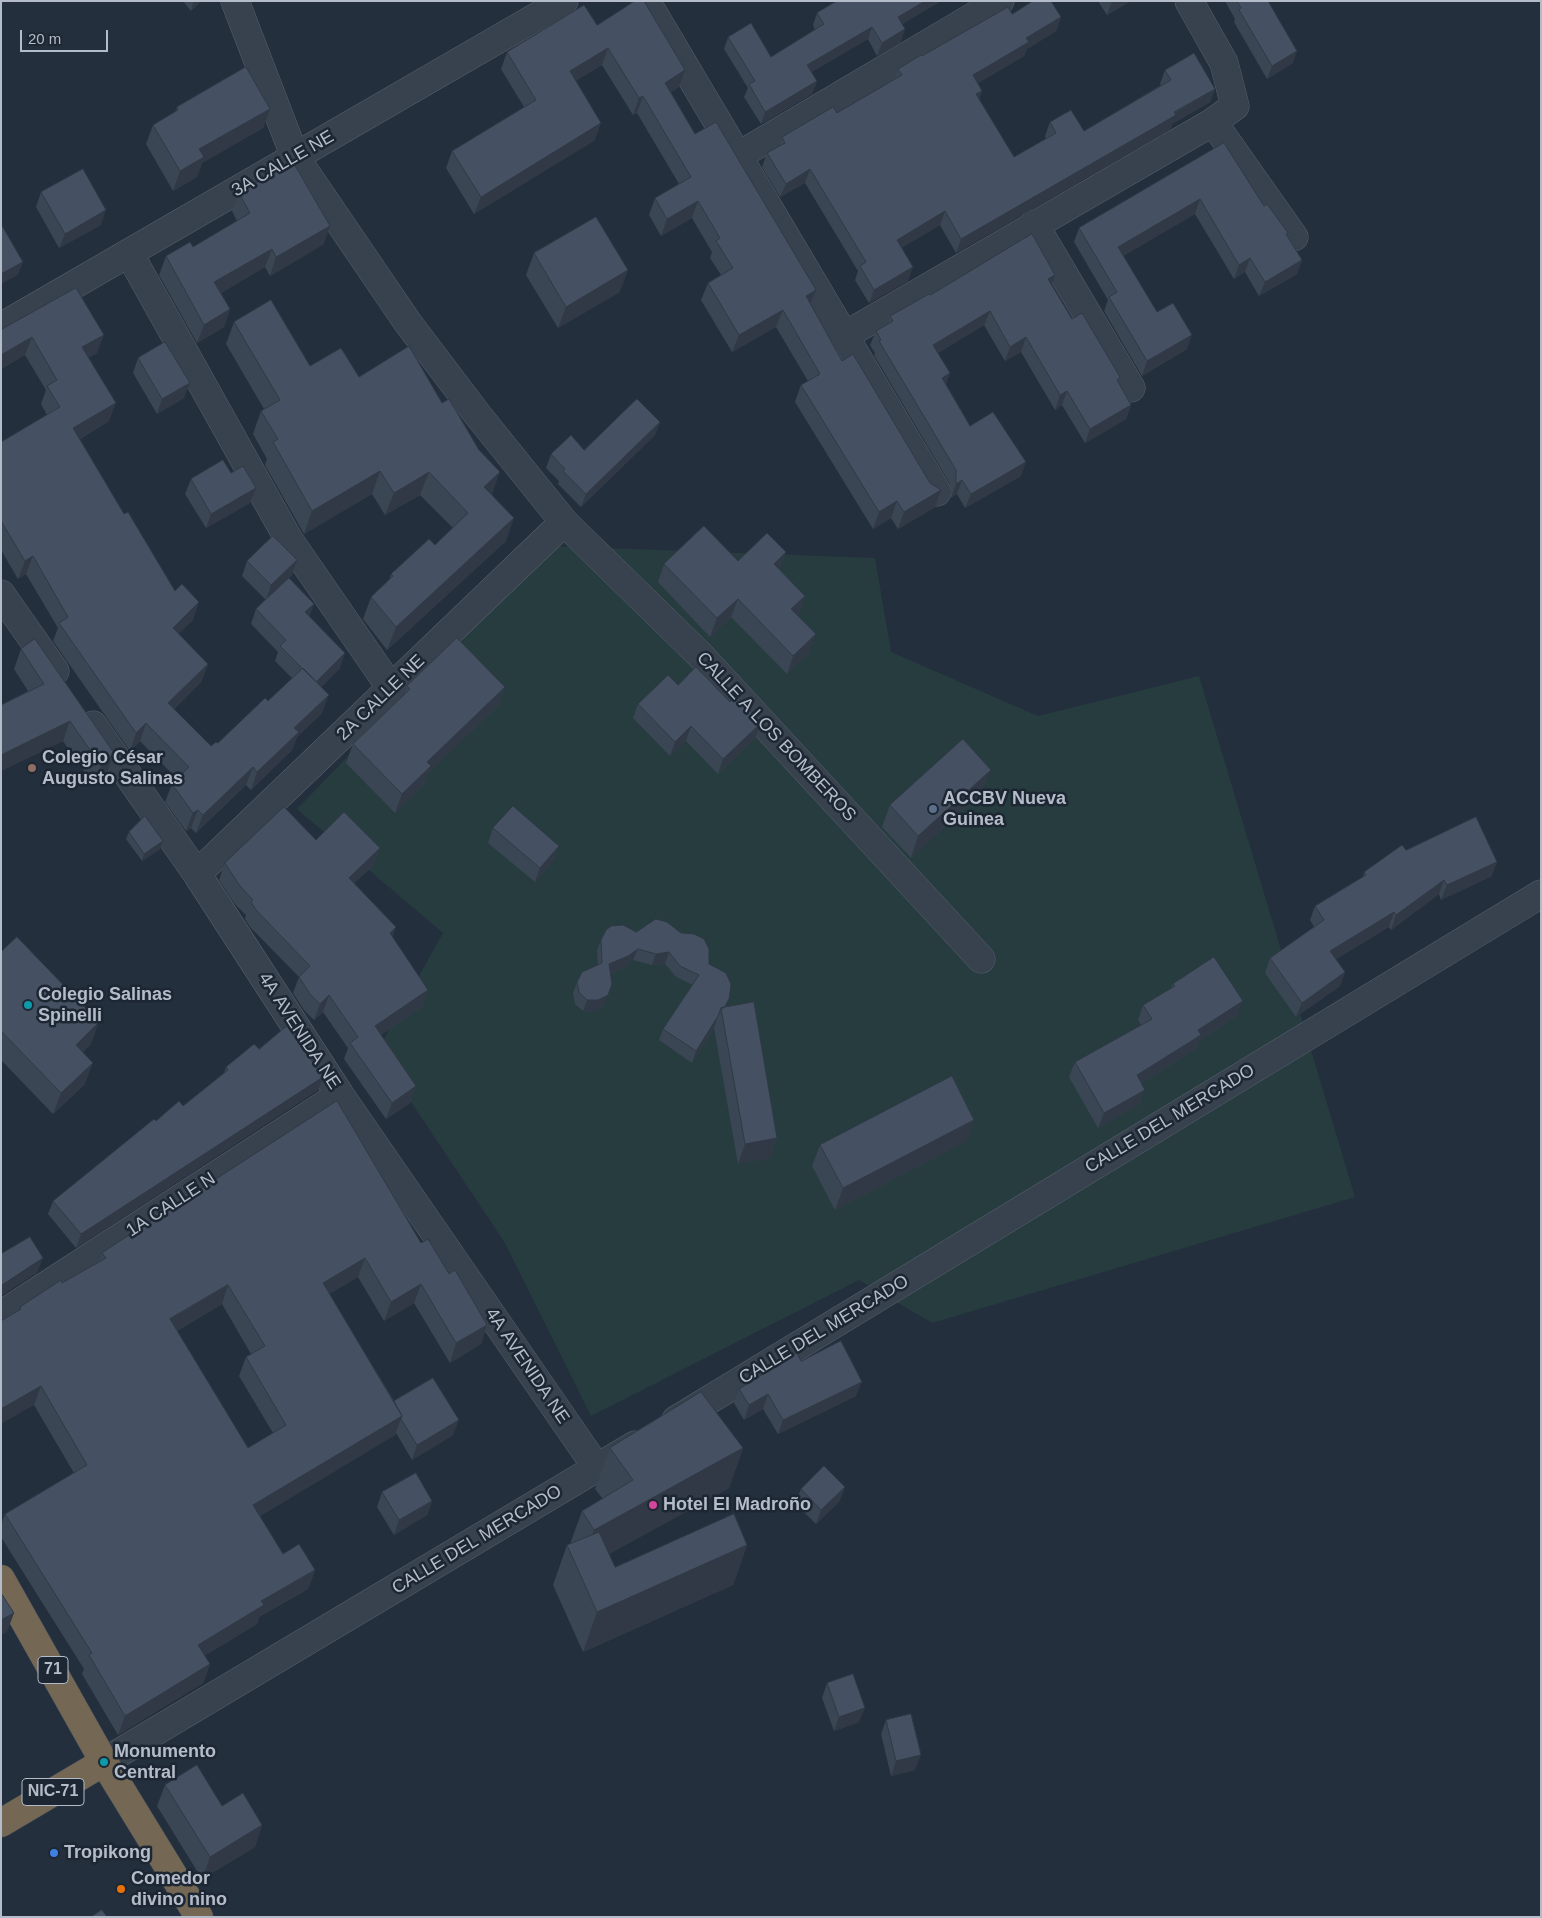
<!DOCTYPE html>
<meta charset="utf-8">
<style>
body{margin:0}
#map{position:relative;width:1542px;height:1918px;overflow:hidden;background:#242f3e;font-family:Arial,sans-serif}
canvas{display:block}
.frame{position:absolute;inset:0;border:2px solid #b4bcc9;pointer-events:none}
.scale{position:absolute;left:20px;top:30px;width:88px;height:22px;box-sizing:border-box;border:2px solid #b4bcc9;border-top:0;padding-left:6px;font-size:15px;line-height:18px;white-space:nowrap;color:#b4bcc9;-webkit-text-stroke:4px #1d2633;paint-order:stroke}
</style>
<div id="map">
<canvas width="1542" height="1918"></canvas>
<div class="frame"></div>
<div class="scale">20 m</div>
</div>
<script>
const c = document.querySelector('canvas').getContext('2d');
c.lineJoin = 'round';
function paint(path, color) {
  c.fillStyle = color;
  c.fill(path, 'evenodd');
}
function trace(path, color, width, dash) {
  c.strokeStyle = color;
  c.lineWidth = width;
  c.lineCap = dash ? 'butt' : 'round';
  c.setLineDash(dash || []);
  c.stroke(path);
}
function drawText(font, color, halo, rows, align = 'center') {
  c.font = font + ' Arial,sans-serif';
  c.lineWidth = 5;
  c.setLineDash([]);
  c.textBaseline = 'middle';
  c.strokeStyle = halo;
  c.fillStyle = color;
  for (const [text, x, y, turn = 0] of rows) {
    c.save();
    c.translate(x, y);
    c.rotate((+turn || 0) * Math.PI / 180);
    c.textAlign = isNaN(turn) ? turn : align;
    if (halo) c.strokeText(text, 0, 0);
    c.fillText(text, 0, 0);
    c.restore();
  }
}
paint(new Path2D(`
 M550,546L875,558L891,652L1038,716L1199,676L1355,1197L932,1323L859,1280L591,1416L505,1243L377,1051L443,933L297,809Z`), '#263c3f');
const minor = new Path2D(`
 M235,1L295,157L408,323L477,414L564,522L701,656L981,959
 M646,1L937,492
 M1213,122L1294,237
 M738,156L1000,1
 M1034,224L1131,388
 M129,253L289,540L391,688
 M1,327L564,1
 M844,336L1213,122L1235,106L1224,63L1189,1
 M1,594L55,671
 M93,725L197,874L340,1095L597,1468
 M197,874L564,522
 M1,1315L340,1095
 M676,1420L1541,894
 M104,1762L635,1445`);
const highway = new Path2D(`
 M1,1579L104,1762L199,1917
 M1,1823L104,1762`);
trace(minor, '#565f6c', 29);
trace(highway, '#434c59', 29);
trace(minor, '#38414e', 28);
trace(highway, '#746855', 28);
paint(new Path2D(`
 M183,1H201L191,11Z
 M837,1H941L902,24L901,42L877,56L868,39L811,72L817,81L812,94L761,124L744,97L748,88L724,49L728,37L771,57L815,30L813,25L817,13Z
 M1098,1H1131L1107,15Z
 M1225,1H1268L1293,63L1267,79L1234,22L1235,19Z
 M1012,14L1061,17L1056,31L1027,49L1024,56L978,83L982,91L979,99L1014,157L1046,139L1045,136L1050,122L1084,131L1161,85L1160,84L1165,70L1215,89L1210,102L1172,124L1171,129L956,253L940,225L901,248L908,281L869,303L855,280L858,271L805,183L780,197L762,167L767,153L779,146L782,137L837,113L894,79L898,69Z
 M597,25L679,87L671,92L695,134L816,290L810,305L842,361L930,483L941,490L935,507L898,529L891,518L873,529L795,402L801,385L808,381L776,327L732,352L701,300L708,283L721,275L710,258L712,252L692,218L661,236L649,215L655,198L679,184L637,113L633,115L602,65L575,81L595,140L474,214L446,168L452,151L524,107L501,69L507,52Z
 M177,107L270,109L263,128L202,163L197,177L173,191L146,144L153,125L175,112Z
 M1224,143L1264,206L1287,235L1302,260L1297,274L1259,296L1245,272L1234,279L1195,214L1123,256L1157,312L1187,349L1142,376L1104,311L1108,300L1074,242L1079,228Z
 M41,192L101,225L59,248L36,207Z
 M239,193L324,244L270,276L265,267L221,293L230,309L224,327L197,343L159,275L166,256L193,247L237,221L232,211Z
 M534,253L620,292L558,328L526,275Z
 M1052,285L1072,319L1118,383L1131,405L1126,419L1085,443L1062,405L1055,410L1021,352L1005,361L984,325L938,353L950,373L946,384L970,426L1021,476L965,508L957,494L951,498L950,484L874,355L875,353L870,345L876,331L887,325L890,316L930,295Z
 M234,322L310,366L359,377L492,494L506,541L387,650L363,619L371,597L389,580L391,574L435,545L453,528L420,495L385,515L372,494L304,534L265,465L267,459L253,434L261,411L264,409L226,344Z
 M1,330L97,353L88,358L109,421L80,439L124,514L193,620L178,634L208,664L201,682L174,709L211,746L218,743L268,701L292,678L275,661L278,652L251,624L256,609L310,617L340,668L321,687L322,713L297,737L292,750L251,790L246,785L196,833L191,828L186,831L165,802L172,784L177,779L140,741L130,751L53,641L58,628L26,574L18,579L1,550V442L47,415L41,404L46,390L25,355L1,369Z
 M138,358L184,398L157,414L133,373Z
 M660,422L655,435L581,507L558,484L559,481L546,468L551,454L584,450Z
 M191,479L250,503L206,528L185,494Z
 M786,552L779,570L805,596L799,614L797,615L809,653L787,674L731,617L710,637L658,582L664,564L738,561Z
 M297,560L292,575L266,600L242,576L247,561Z
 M21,649L107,773L94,785L63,741L1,771V705L28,691L14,669Z
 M678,685L730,702L761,723L755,738L718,774L686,741L670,756L633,718L638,704Z
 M407,686L505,687L498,706L428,773L424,785L395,813L346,763L353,744L404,695Z
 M983,791L911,858L882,827L890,805Z
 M493,828L559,846L554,860L535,882L488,843Z
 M129,832L160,849L142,861L126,839Z
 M316,840L380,848L374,865L354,883L392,937L428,990L422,1007L381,1035L416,1086L410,1103L386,1119L344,1059L348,1048L323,1012L314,1020L304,1010L293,993L299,977L250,927L245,919L246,915L234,903L219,880L225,863Z
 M1406,850L1492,876L1441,900L1439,894L1391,930L1389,927L1336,959L1345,972L1340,986L1296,1017L1265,973L1270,958L1314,927L1310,920L1315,906L1363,877L1364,872Z
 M636,932L709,964L777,1138L770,1158L738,1164L714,1028L692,1063L659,1040L663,1029L693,985L676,977L665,964L652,965L633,960L624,968L611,973L604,1006L594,1012L583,1011L575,1004L573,993L577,982L598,965L597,951L601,940Z
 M1,952L91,1044L83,1052L85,1084L53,1114L1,1060Z
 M1173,984L1238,1015L1199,1041L1196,1049L1142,1083L1140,1104L1098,1128L1069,1077L1075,1062L1141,1025L1138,1020L1143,1005L1171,988Z
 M259,1049L318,1090L76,1248L48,1214L53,1201L156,1121L183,1106L224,1073L226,1067Z
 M967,1141L835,1210L812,1166L820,1145Z
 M421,1243L449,1274L487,1325L481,1344L450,1363L414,1303L384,1321L358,1277L329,1294L394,1401L453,1435L412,1460L396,1433L395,1435L260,1516L283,1554L315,1570L308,1589L259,1617L257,1624L204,1656L210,1664L203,1683L118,1735L82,1674L84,1669L1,1537V1525L5,1514L74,1473L34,1405L19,1311L20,1307L99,1262L102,1253ZM222,1304L251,1354L246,1357L239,1376L273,1433L248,1448L177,1331Z
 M801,1361L856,1396L778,1434L763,1409L744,1420L734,1403L739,1389Z
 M610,1448H743L729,1488L609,1554L615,1567L747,1545L733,1585L583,1652L553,1585L567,1545L570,1544L582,1511L603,1499L595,1489Z
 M845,1487L839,1502L816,1524L795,1503L801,1489Z
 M382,1492L432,1501L427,1515L394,1535L377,1507Z
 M827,1683L859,1722L834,1731L822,1698Z
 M886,1720L915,1770L891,1776L881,1734Z
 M165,1785L222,1806L262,1825L255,1847L202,1879L157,1806Z`), '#3b4654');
paint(new Path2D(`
 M196,1H201L191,11L193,3Z
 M925,1H941L893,30L898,17Z
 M1112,1H1131L1107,15Z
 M1061,17L1056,31L1027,49L1024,56L968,89L973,75L1026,38Z
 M872,27L868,39L802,78L807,65Z
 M905,29L901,42L877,56L882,43Z
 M608,48L602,65L563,88L570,71Z
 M1297,51L1293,63L1267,79L1272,66Z
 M685,70L679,87L659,100L665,83Z
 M817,81L812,94L761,124L765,112Z
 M1215,89L1210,102L1172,124L1171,129L956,253L961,239Z
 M982,91L977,105L976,94Z
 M643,96L637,113L633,115L639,98Z
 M270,109L263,128L202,163L197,177L173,191L180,171L199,149Z
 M601,123L595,140L474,214L481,197Z
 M810,169L805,183L780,197L786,184Z
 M1200,199L1195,214L1113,262L1118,247Z
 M698,201L692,218L661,236L667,219Z
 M106,210L101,225L59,248L65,234Z
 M945,211L940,225L892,254L897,240Z
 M330,226L324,244L270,276L276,257Z
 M272,249L265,267L208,301L214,282Z
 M1250,258L1245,272L1234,279L1239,265Z
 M1302,260L1297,274L1259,296L1265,282Z
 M23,262L18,275L1,284V274Z
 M913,267L908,281L869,303L874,290Z
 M628,270L620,292L558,328L566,307Z
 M1055,275L1050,289L1048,279Z
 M816,290L809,307L806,296Z
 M230,309L224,327L197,343L204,325Z
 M783,310L776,327L732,352L739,335Z
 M990,311L984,325L928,359L933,345Z
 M104,335L97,353L76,365L82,347Z
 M1192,335L1187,349L1142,376L1147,361Z
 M32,337L25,355L1,369V355Z
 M1026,337L1021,352L1005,361L1010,347Z
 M950,373L945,387L942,378Z
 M190,383L184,398L157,414L162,399Z
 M1067,391L1062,405L1055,410L1060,395Z
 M116,403L109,421L67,446L73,428Z
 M1131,405L1126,419L1085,443L1090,429Z
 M660,422L655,435L581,507L586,494Z
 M1026,462L1021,476L965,508L971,494Z
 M380,471L372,494L304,534L312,511Z
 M429,472L420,495L385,515L394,493Z
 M500,472L492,494L484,487Z
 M962,480L957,494L951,498L956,484Z
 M256,488L250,503L206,528L211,514Z
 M941,490L935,507L898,529L904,512Z
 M897,501L891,518L873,529L879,512Z
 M514,518L506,541L387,650L396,627Z
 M786,552L779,570L774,564Z
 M33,556L26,574L18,579L25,561Z
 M297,560L292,575L266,600L271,585Z
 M805,596L799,614L785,627L791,609Z
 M738,599L731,617L710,637L717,618Z
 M199,602L193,620L166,646L173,628Z
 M314,604L309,618L305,612Z
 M816,634L809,653L787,674L793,656Z
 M345,653L340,668L310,697L316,682Z
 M208,664L201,682L161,721L168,703Z
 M505,687L498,706L428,773L424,785L395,813L402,794L427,762Z
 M329,695L322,713L297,737L292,750L251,790L257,772L294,728Z
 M70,721L63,741L1,771V755Z
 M146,723L140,741L130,751L136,733Z
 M761,723L755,738L718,774L723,759Z
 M691,726L686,741L670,756L675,742Z
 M114,753L107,773L94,785L101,766Z
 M253,767L246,785L196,833L203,815Z
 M991,770L983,791L911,858L918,836Z
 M198,810L191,828L186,831L193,813Z
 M163,841L160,849L142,861L144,854Z
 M559,846L554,860L535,882L540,868Z
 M380,848L374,865L343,894L349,878Z
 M1497,862L1492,876L1441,900L1447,885Z
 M1444,880L1439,894L1391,930L1396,915Z
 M1394,912L1389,927L1325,966L1330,951Z
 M396,927L390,943V933Z
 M638,949L633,960L624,968L605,975L609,964Z
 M669,952L665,964L652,965L656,954Z
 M1345,972L1340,986L1296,1017L1302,1003Z
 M612,984L604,1006L594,1012L583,1011L587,1000Z
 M428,990L422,1007L369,1043L375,1026Z
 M329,995L323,1012L314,1020L320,1004Z
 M1243,1001L1238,1015L1199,1041L1196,1049L1132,1089L1137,1075L1198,1030Z
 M718,1016L714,1028L692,1063L696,1051Z
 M99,1022L91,1044L68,1066L76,1045Z
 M93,1063L85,1084L53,1114L61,1093Z
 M323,1077L318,1090L76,1248L81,1234Z
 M416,1086L410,1103L386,1119L392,1103Z
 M1145,1090L1140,1104L1098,1128L1104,1113Z
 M974,1120L967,1141L835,1210L843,1188Z
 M777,1138L770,1158L738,1164L745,1144Z
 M43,1258L37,1273L1,1296V1287L2,1285Z
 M365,1258L358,1277L316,1302L323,1283Z
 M421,1284L414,1303L384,1321L391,1302Z
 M228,1285L222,1304L163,1339L170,1319Z
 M487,1325L481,1344L450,1363L456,1343Z
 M862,1382L856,1396L778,1434L783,1420Z
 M41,1386L34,1405L1,1424V1409Z
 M768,1394L763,1409L744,1420L749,1405Z
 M402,1416L395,1435L246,1524L253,1505Z
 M459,1420L453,1435L412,1460L417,1445Z
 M743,1448L729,1488L580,1570L594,1530Z
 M845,1487L839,1502L816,1524L821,1510Z
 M432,1501L427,1515L394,1535L399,1520Z
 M747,1545L733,1585L583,1652L597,1612Z
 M315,1570L308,1589L259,1617L257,1624L191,1664L198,1645L261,1601Z
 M14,1613L7,1632L1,1635V1620Z
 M210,1664L203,1683L118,1735L125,1716Z
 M865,1708L859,1722L834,1731L839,1717Z
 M921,1755L915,1770L891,1776L896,1761Z
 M262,1825L255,1847L202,1879L210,1857Z`), '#303945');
const building = new Path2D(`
 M635,1H644L685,70L665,83L695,134L716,122L816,290L806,296L842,361L853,354L930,483L941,490L904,512L897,501L879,512L801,385L820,374L783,310L739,335L708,283L733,268L716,241L720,238L698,201L667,219L655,198L691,177L643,96L639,98L608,48L570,71L601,123L481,197L452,151L536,100L507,52L584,5L597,25Z
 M837,1H925L898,17L905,29L882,43L872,27L807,65L817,81L765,112L749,84L755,81L728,37L751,23L771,57L824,24L817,13Z
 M1033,1H1051L1061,17L1026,38L1029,42L973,75L982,91L976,94L1014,157L1056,133L1050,122L1071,110L1084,131L1171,80L1165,70L1194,53L1215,89L1174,112L1176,115L961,239L945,211L897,240L913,267L874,290L860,266L866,262L810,169L786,184L767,153L785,143L782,137L833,107L837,113L902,75L898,69L921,55L922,56L1008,7L1012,14Z
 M1237,1H1268L1297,51L1272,66L1239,10L1241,8Z
 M246,67L270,109L199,149L204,157L180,171L153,125L178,110L177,107Z
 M1224,143L1264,206L1267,204L1288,233L1286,234L1302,260L1265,282L1250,258L1239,265L1200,199L1118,247L1157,312L1173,303L1192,335L1147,361L1109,297L1117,292L1079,228Z
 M293,162L330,226L276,257L272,249L214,282L230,309L204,325L166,256L190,242L193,247L250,213L239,193Z
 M83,169L106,210L65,234L41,192Z
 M596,217L628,270L566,307L534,253Z
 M1,224L23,262L1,274Z
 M1032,234L1055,275L1048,279L1072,319L1082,313L1120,377L1117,380L1131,405L1090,429L1067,391L1060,395L1026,337L1010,347L990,311L933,345L950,373L942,378L970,426L993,412L1026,462L971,494L962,480L956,484V470L879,341L881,340L876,331L893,321L890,316L929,294L930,295Z
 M76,288L104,335L82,347L116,403L73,428L124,514L128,512L175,591L182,584L199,602L173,628L208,664L168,703L211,746L216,742L218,743L265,698L268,701L303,668L329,695L294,728L299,732L257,772L253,767L203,815L198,810L193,813L172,784L189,767L146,723L136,733L59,623L68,617L33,556L25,561L1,521V442L60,407L47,386L57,380L32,337L1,355V330Z
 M271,300L310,366L341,348L359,377L409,346L442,403L449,399L479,450L500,472L484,487L514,518L396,627L371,597L393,576L391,574L429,539L435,545L468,513L429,472L394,493L380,471L312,511L273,442L278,439L261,411L280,400L234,322Z
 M165,342L190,383L162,399L138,358Z
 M637,399L660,422L586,494L563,471L565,469L551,454L571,435L584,450Z
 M223,460L231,473L243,466L256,488L211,514L191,479Z
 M704,526L738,561L767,533L786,552L774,564L805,596L791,609L816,634L793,656L738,599L717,618L664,564Z
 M273,536L297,560L271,585L247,561Z
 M289,578L314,604L305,612L345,653L316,682L280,646L286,640L256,609Z
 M457,638L505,687L427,762L431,766L402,794L353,744L410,689L407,686Z
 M35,639L114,753L101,766L70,721L1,755V705L44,684L21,649Z
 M696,667L730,702L736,696L761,723L723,759L691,726L675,742L638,704L668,675L678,685Z
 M963,739L991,770L918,836L890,805Z
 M513,806L559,846L540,868L493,828Z
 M284,807L316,840L344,812L380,848L349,878L396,927L390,933L428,990L375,1026L416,1086L392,1103L350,1043L358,1037L329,995L320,1004L310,994L299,977L310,966L256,910L251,902L253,900L240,886L225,863Z
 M145,816L163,841L144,854L129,832Z
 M1476,817L1497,862L1447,885L1444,880L1396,915L1394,912L1330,951L1345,972L1302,1003L1270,958L1324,920L1315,906L1366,875L1364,872L1402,845L1406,850Z
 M656,919L667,922L681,933L694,934L704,939L709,949V964L726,973L731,984L729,999L724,1008H721L718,1016L696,1051L663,1029L699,975L680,966L669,952L656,954L638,949L628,956L609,964L612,984L608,995L598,1000H587L579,992L577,982L582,972L602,963L601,940L606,930L611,926L623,925L636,932Z
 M17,937L99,1022L76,1045L93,1063L61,1093L1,1031V952Z
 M1214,957L1243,1001L1198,1030L1201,1035L1137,1075L1145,1090L1104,1113L1075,1062L1152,1019L1143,1005L1175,986L1173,984Z
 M754,1002L777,1138L745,1144L721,1008Z
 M287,1026L323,1077L81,1234L53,1201L154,1119L156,1121L179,1101L183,1106L228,1070L226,1067L254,1044L259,1049Z
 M952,1076L974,1120L843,1188L820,1145Z
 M337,1101L421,1243L428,1239L449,1274L455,1270L487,1325L456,1343L421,1284L391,1302L365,1258L323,1283L402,1416L253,1505L283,1554L299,1544L315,1570L261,1601L264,1605L198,1645L210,1664L125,1716L89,1655L92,1653L5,1514L87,1465L41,1386L1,1409V1321L21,1309L20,1307L61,1280L62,1283L106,1258L102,1253ZM228,1285L265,1346L246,1357L286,1425L248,1448L170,1319Z
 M30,1237L43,1258L2,1285L1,1283V1254Z
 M841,1341L862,1382L783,1420L768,1394L749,1405L739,1389L797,1353L801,1361Z
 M433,1378L459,1420L417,1445L401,1419L402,1416L394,1401Z
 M701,1392L743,1448L594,1530L582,1511L633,1480L610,1448Z
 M824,1466L845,1487L821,1510L801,1489Z
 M416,1473L432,1501L399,1520L382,1492Z
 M734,1514L747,1545L597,1612L567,1545L599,1532L615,1567Z
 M1,1593L14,1613L1,1620Z
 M853,1674L865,1708L839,1717L827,1683Z
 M911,1714L921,1755L896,1761L886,1720Z
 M197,1765L222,1806L243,1793L262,1825L210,1857L165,1785Z
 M102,1910L107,1917H91Z`);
paint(building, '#455162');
trace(building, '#303945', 1);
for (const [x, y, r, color] of [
 [32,768,5,"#8d6e63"],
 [933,809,5,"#5c6f8a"],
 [28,1005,5,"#0f9aa8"],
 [653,1505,5,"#d1479c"],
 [104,1762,5,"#0f9aa8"],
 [54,1853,5,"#3f7fe0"],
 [121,1889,5,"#e8710a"]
]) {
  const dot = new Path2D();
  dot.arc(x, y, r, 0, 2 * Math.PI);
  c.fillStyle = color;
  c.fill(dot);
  trace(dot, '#1d2633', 2);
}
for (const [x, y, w] of [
 [53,1670,30],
 [53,1792,62]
]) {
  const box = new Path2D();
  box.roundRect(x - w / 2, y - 13.5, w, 27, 4);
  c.fillStyle = '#1d2633';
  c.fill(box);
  trace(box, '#b4bcc9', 1);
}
drawText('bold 16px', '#b4bcc9', null, [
 ["71",53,1670],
 ["NIC-71",53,1792]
]);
drawText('18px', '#b4bcc9', '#1d2633', [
 ["3A CALLE NE",283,164,-30],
 ["2A CALLE NE",381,698,-44],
 ["CALLE A LOS BOMBEROS",776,737,47],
 ["4A AVENIDA NE",299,1031,57],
 ["CALLE DEL MERCADO",1170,1119,-31],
 ["1A CALLE N",171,1205,-33],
 ["CALLE DEL MERCADO",824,1330,-31],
 ["4A AVENIDA NE",527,1366,56],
 ["CALLE DEL MERCADO",477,1540,-31]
]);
drawText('bold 18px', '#b4bcc9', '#1d2633', [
 ["Colegio César",42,758],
 ["Augusto Salinas",42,779],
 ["ACCBV Nueva",943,799],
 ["Guinea",943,820],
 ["Colegio Salinas",38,995],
 ["Spinelli",38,1016],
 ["Hotel El Madroño",663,1505],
 ["Monumento",114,1752],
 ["Central",114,1773],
 ["Tropikong",64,1853],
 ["Comedor",131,1879],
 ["divino nino",131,1900]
], 'left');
</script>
